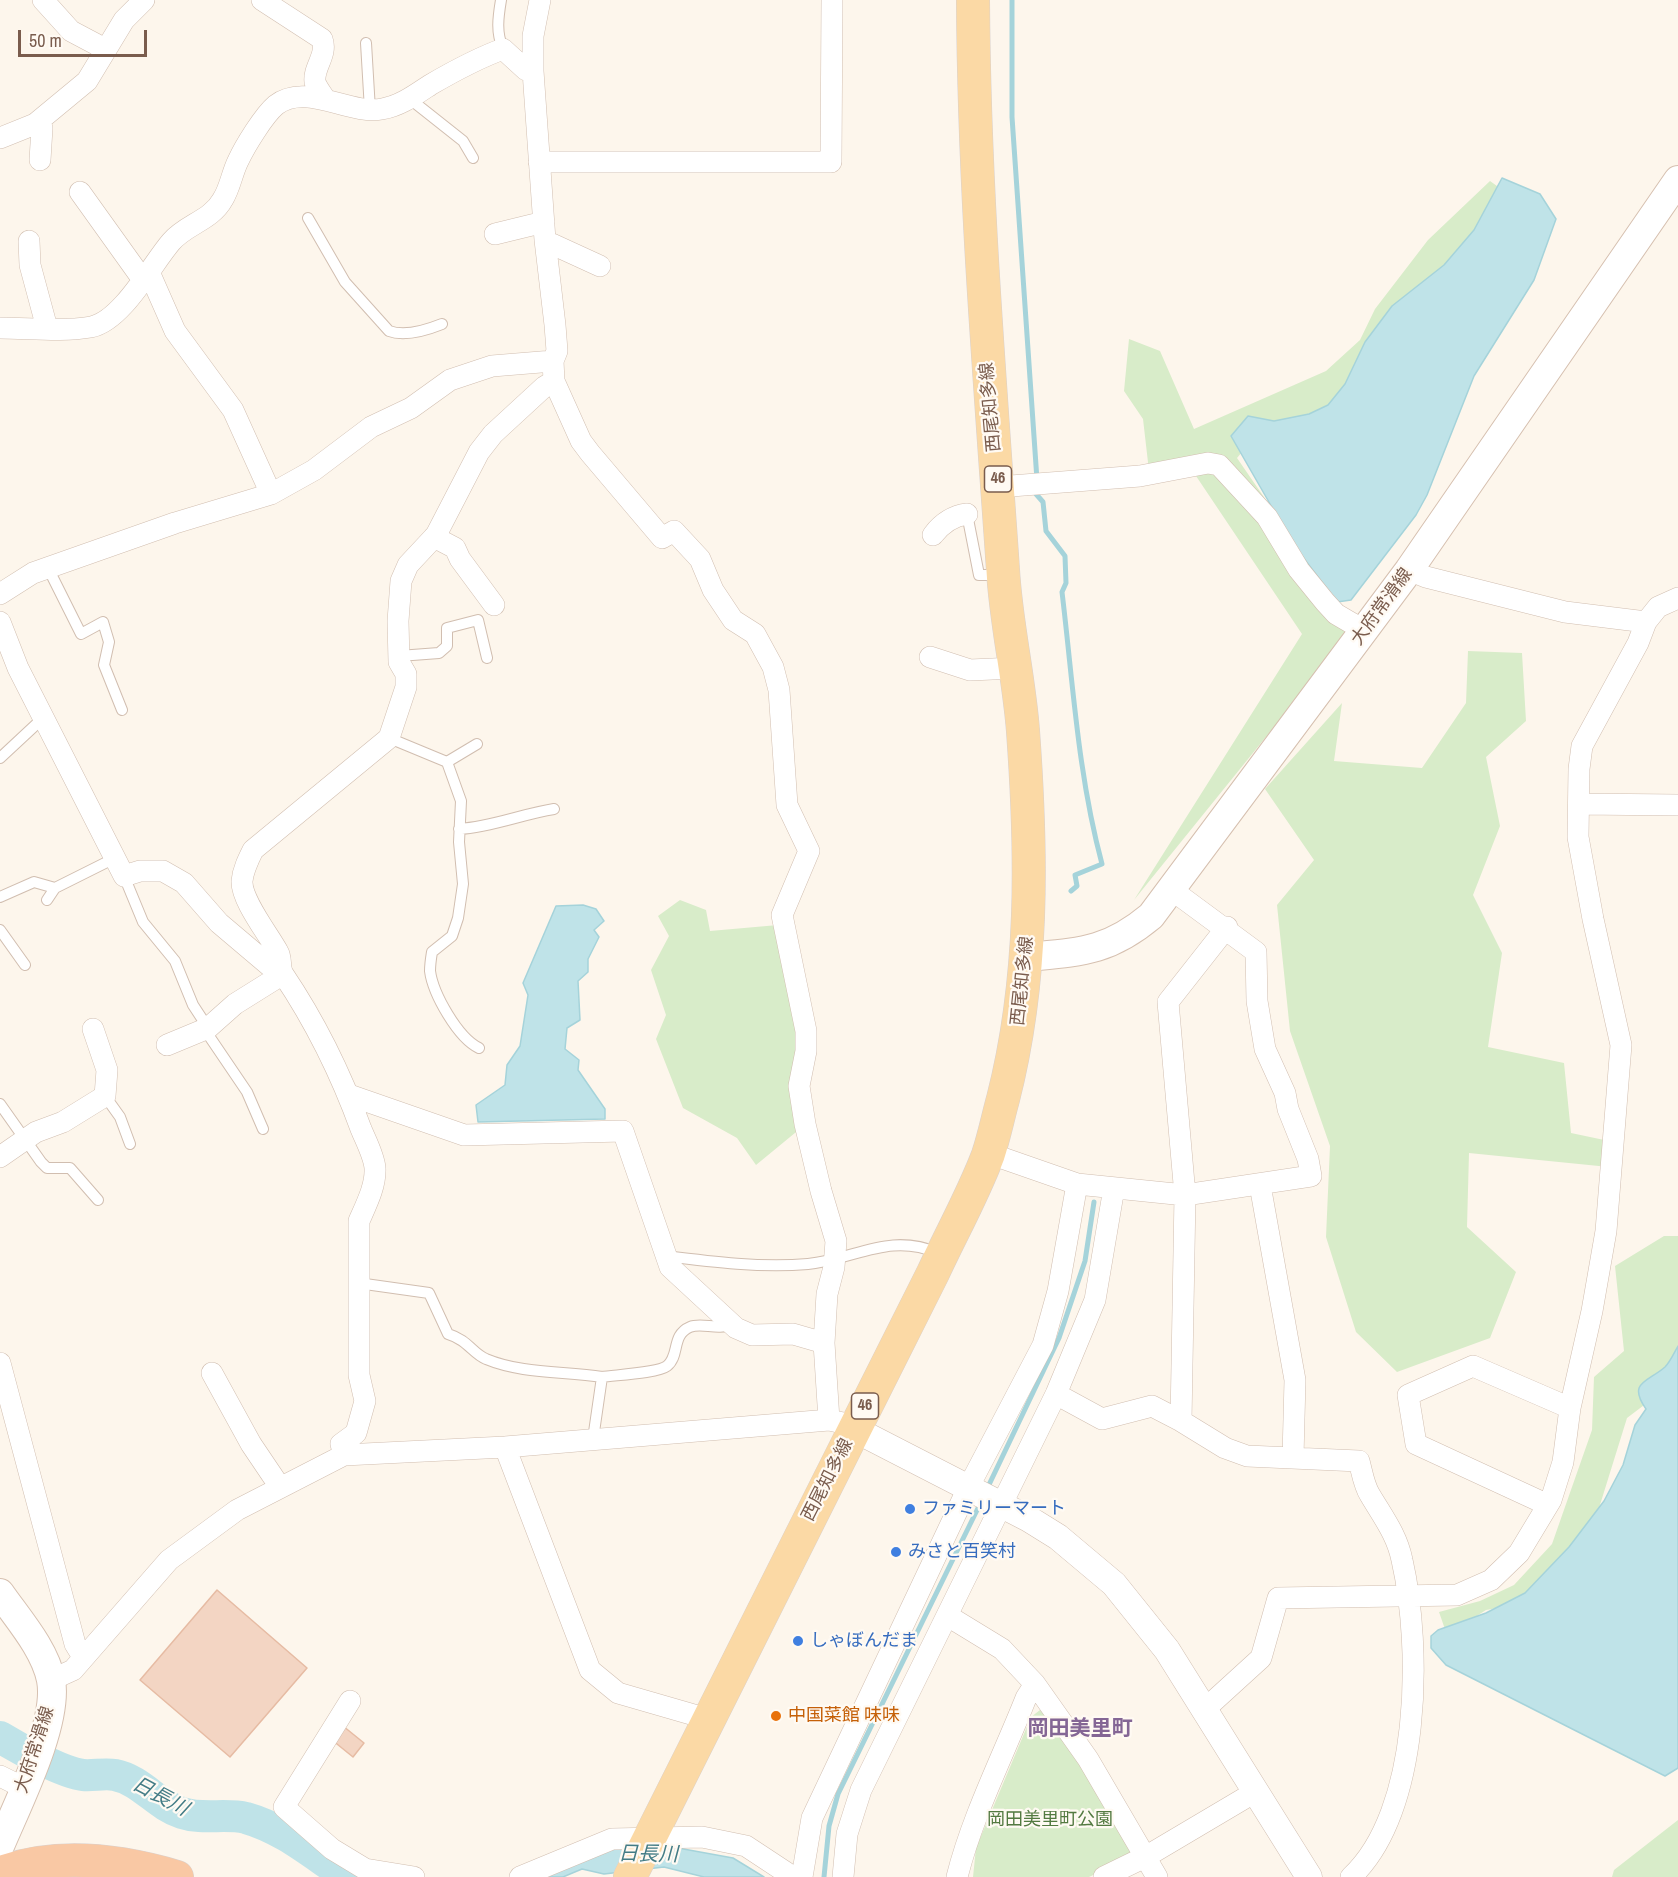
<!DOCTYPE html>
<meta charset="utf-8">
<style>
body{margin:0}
#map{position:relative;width:1678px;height:1877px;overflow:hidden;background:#fdf6ec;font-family:"Archivo Narrow",sans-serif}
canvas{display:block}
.scale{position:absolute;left:18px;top:30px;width:129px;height:27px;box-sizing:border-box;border:3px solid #7a5c4d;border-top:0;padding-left:8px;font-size:18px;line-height:21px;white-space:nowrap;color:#7a5c4d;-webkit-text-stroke:4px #fffaf3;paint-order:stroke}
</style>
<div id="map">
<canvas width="1678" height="1877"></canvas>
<div class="scale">50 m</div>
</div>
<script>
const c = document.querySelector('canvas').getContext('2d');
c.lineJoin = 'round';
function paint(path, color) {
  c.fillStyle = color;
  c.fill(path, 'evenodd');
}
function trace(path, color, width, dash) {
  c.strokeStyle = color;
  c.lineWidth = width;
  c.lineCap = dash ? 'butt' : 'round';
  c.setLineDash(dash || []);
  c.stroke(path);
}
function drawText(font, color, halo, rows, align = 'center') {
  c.font = font + ' "Archivo Narrow","Noto Sans JP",sans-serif';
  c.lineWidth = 4.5;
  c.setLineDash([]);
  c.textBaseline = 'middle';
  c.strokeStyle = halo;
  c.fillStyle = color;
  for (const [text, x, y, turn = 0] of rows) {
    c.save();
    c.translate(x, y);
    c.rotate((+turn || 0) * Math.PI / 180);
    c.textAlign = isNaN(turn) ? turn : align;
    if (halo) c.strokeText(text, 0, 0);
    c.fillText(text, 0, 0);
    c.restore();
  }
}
paint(new Path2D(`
 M1490,181L1504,191L1445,283L1318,423L1253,439L1237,458L1354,628L1134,900L1302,634L1192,470L1149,471L1143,419L1124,391L1129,339L1160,351L1194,429L1326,371L1360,340L1375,309L1428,240Z
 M1468,651L1522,653L1526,721L1486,757L1500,826L1473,895L1502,953L1488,1047L1564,1063L1571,1133L1609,1141V1167L1469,1153L1467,1227L1516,1272L1490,1338L1397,1372L1356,1332L1326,1237L1330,1146L1290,1031L1277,905L1314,860L1265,789L1342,703L1334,761L1422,768L1466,703Z
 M680,900L706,910L710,931L778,925L811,1019L801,1128L756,1165L737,1138L683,1108L656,1039L666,1015L651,970L669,936L658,916Z
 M1664,1236H1678V1357L1660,1393L1627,1418L1590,1537L1514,1605L1486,1610L1447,1635L1439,1612L1480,1601L1514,1585L1552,1544L1592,1430L1594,1377L1624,1351L1615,1266Z
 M1040,1710L1052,1716L1137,1854L1089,1877H973L976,1848L1031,1717Z
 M1678,1820V1877H1612L1614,1870Z`), '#d8ecc9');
const water = new Path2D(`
 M1502,178L1540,194L1556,219L1534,280L1474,376L1427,495L1416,515L1351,600L1337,602L1293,544L1231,436L1248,416L1274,421L1309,414L1328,405L1345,384L1365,342L1392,306L1444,265L1474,230Z
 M583,905L596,909L604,921L594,930L599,937L588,959V972L578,981L580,1020L567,1028L565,1049L579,1060L578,1070L605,1109V1119L478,1122L476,1105L505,1085L507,1065L520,1046L528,995L523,983L556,906Z
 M1678,1346V1768L1665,1776L1446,1665L1431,1648V1636L1438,1630L1486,1613L1525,1593L1569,1547L1604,1501L1623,1465L1635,1425L1646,1409C1627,1382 1648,1382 1665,1367C1670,1362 1674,1353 1678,1346Z
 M615,1846H667L733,1858L764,1877H704L664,1867L604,1874L582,1869L563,1877H537Z`);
paint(water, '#bfe3e8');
trace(water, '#a5d3da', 1.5);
trace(new Path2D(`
 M1012,0V117L1037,480
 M1036,490V494L1043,502L1046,531L1065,556L1066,583L1062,592C1073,683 1078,775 1102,864L1075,875L1077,886L1071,891
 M986,1491L1059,1338L1085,1261L1094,1202
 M824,1877L829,1826L838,1794L981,1502`), '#a5d3da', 5);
trace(new Path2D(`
 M0,1737C18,1748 63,1773 83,1775C93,1776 105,1773 115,1775C141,1780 157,1805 182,1813C203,1820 225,1813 246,1818C285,1829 315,1856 348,1877`), '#bfe3e8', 32);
const building = new Path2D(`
 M217,1590L307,1668L230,1757L140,1680Z
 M343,1726L364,1743L353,1757L332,1740Z`);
paint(building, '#f3d5c3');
trace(building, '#e6bba3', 1.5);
const service = new Path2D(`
 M501,0C498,18 496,32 503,49
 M366,43L370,110
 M410,99L463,141L473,158
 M308,218L345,282L389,331C405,337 427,330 442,324
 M967,514L979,575H1000
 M48,568L81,634L103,622L109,642L104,665L122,710
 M399,656L439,653L447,646V628L478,620L487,658
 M389,738L447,762L477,744
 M0,758L43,718
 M447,762L461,801L459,842L463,884L458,918L452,936L432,952C431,958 430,965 430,971C433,994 458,1038 479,1048
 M459,829C492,827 522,814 554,809
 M124,876L143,922L175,961L193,1005L208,1028
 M0,897L34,882L55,888
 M47,900L55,888L115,858
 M0,930L25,965
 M205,1030L247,1092L263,1129
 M105,1096L120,1117L130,1144
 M0,1104L41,1162L47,1168H70L98,1200
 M666,1256C713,1262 761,1268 808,1264C856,1259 889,1232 938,1253
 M358,1283L429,1293L448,1334C468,1340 473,1354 486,1359C522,1374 564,1371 602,1377L593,1439
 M602,1377C615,1375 658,1373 667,1366C680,1356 671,1335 690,1327C702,1322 718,1331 731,1324`);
const minor = new Path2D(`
 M43,0L71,31L105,49
 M262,0L322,39C328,55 313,67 315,82C317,88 322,94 325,99
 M540,0L533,36V71L545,240L555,325L557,351L553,361L554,381L581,441L590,453L662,538L674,531L700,559L713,590L733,620L755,634L773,667L779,690L787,805L809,851L782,915L806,1031V1051L799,1086L805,1124L821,1191L836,1241L834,1267L827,1294L824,1343L829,1420
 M39,121L42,128L40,160
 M0,138L35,124L87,81L124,20L144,0
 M539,162H831L832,0
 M80,192L143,280
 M495,234L544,222
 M29,241L30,265L47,328
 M546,244H552L600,266
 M149,272L175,331L233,410L271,494
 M0,328C29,328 62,332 91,327C122,321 152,264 171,242C186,224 211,221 223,199C230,188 232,173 238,161C245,146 264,115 276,105C306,82 348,115 382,109C400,106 415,95 430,85C454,71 478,58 503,49L526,70L533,71
 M998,487L1140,476L1208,463L1219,465L1267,517L1299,570L1325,602L1336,614L1365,631
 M933,535C942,523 952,516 967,514
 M434,537L455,548L460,559L494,605
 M1409,570L1426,577L1565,612L1646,622
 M0,594L33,573L175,523L271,494L314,470L371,427L411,408L450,380L492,366L553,361
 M0,622L18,668L124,876L140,871H163L184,883L219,923L271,967H280
 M930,657L970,670L1015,668
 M1579,804L1678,805
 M1227,927L1168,1002L1185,1195L1181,1421L1225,1448L1247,1456L1359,1461C1362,1472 1364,1486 1370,1495C1383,1517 1397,1535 1402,1560C1422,1648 1421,1812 1351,1877
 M167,1045L208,1028L235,1004L283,974
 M349,1095L464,1135L623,1131L670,1267L736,1328L752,1335L793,1334L824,1343
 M988,1153L1077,1184L1185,1195L1311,1176L1308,1159L1288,1109L1285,1093L1265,1049L1257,1001L1256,952L1172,890
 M0,1157L36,1132L63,1122L105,1096L107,1070L93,1029
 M1260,1185L1295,1380L1293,1457
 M0,1363L75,1644L83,1657
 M212,1373L251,1444L280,1487
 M1056,1394L1102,1419L1152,1406L1181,1421
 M505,1447L590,1670L618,1693L708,1719
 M344,1455L341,1444L356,1433L365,1401L359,1375V1221C366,1205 376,1186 375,1168C374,1156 366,1141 361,1129C341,1074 316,1023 283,974C279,967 282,959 278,952C269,935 241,900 242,881C243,870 248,860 253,850L389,738L406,687V674L399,662L398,621L401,581L408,565L436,535L479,452L493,434L544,387L554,381
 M1548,1505L1416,1444L1408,1395L1473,1366L1570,1408
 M948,1616L1002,1649L1035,1684L1088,1759L1157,1877
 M51,1680L73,1670L169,1560L237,1510L344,1455L505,1447L829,1420L843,1423
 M350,1701L284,1807L332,1849L365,1869L414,1877
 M1205,1709L1261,1658L1278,1598L1457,1595L1491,1580L1519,1553L1551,1500L1563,1462L1570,1408L1592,1311L1606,1231L1621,1045L1593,919L1578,837L1579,769L1582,746L1638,643L1646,622L1658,607L1678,598
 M0,1776L24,1788
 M520,1877L612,1839L702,1837L746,1846L793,1877
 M802,1877L812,1818L968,1488L1043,1345L1058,1291L1077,1184
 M843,1877L847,1834L861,1790L1056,1394L1095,1300L1114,1188
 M957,1877C972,1817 1003,1756 1026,1698L1035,1684
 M1104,1877L1147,1856L1255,1792`);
const tertiary = new Path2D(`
 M854,1429L1029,1519L1058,1537L1114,1584L1167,1650L1309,1877`);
const secondary = new Path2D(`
 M1027,957C1080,952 1108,952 1151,916L1409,570L1678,180
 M0,1593C18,1619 45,1649 51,1680C59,1723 17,1805 0,1846`);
const primary = new Path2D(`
 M630,1877L933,1273C951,1234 973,1195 988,1155C994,1137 998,1117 1003,1099C1034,978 1032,855 1023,731C1019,677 1006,624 1003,570C990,380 974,191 973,0`);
const trunk = new Path2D(`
 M0,1873C56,1852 120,1860 177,1877`);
trace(service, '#d1beb0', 12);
trace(minor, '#d1beb0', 22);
trace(tertiary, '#d1beb0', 27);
trace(secondary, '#d6c0b0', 30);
trace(primary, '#dad1cd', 34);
trace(trunk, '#dad1cd', 34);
trace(service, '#fff', 10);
trace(minor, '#fff', 21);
trace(tertiary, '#fff', 26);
trace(secondary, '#fff', 28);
trace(primary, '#fbd9a5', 33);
trace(trunk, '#f9c8a4', 33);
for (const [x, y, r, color] of [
 [910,1509,6,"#3f7fe0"],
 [896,1552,6,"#3f7fe0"],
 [798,1641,6,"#3f7fe0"],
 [776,1716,6,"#e8710a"]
]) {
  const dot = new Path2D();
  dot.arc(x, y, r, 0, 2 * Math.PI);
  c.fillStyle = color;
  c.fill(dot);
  trace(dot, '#fffaf3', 2);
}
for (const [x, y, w] of [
 [998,479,27],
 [865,1406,27]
]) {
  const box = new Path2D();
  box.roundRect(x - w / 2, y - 13, w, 26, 4.5);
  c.fillStyle = '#fffaf3';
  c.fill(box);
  trace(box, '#7a5c4d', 1.5);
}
drawText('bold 16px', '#7a5c4d', null, [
 ["46",998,479],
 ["46",865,1406]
]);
drawText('18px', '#7a5c4d', '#fffaf3', [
 ["西尾知多線",991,407,-95],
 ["大府常滑線",1382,607,-54],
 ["西尾知多線",1023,981,-84],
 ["西尾知多線",828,1480,-63],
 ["大府常滑線",35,1750,-72]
]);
drawText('18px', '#366cbe', '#fffaf3', [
 ["ファミリーマート",922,1509],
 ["みさと百笑村",908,1552],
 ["しゃぼんだま",810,1641]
], 'left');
drawText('18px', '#c56008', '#fffaf3', [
 ["中国菜館 味味",788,1716]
], 'left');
drawText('18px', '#537a41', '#fffaf3', [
 ["岡田美里町公園",1050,1820]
]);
drawText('italic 20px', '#437c86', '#fffaf3', [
 ["日長川",160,1797,28],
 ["日長川",648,1855,1]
]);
drawText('bold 21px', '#846695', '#fffaf3', [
 ["岡田美里町",1080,1729]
]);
</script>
